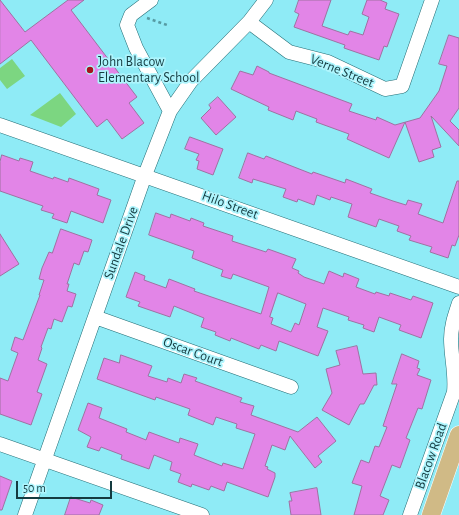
<!DOCTYPE html>
<style>
body{margin:0}
#map{position:relative;width:459px;height:515px;overflow:hidden;background:#8febf6;font-family:"Alegreya Sans",sans-serif}
canvas{display:block}
.scale{position:absolute;left:16px;top:481px;width:96px;height:18px;box-sizing:border-box;border:2px solid #143b40;border-top:0;padding-left:5px;font-size:12px;line-height:14px;white-space:nowrap;color:#143b40;-webkit-text-stroke:3px #aef5fd;paint-order:stroke}
</style>
<div id="map">
<canvas width="459" height="515"></canvas>
<div class="scale">50 m</div>
</div>
<script>
const c = document.querySelector('canvas').getContext('2d');
c.lineJoin = 'round';
function paint(path, color) {
  c.fillStyle = color;
  c.fill(path, 'evenodd');
}
function trace(path, color, width, dash) {
  c.strokeStyle = color;
  c.lineWidth = width;
  c.lineCap = dash ? 'butt' : 'round';
  c.setLineDash(dash || []);
  c.stroke(path);
}
function drawText(font, color, halo, rows, align = 'center') {
  c.font = font + ' "Alegreya Sans",sans-serif';
  c.lineWidth = 3.5;
  c.setLineDash([]);
  c.textBaseline = 'middle';
  c.strokeStyle = halo;
  c.fillStyle = color;
  for (const [text, x, y, turn = 0] of rows) {
    c.save();
    c.translate(x, y);
    c.rotate((+turn || 0) * Math.PI / 180);
    c.textAlign = isNaN(turn) ? turn : align;
    if (halo) c.strokeText(text, 0, 0);
    c.fillText(text, 0, 0);
    c.restore();
  }
}
paint(new Path2D(`
 M12,59L25,76L7,89L0,80V68Z
 M60,93L76,114L61,127L30,115Z`), '#7cd681');
const building = new Path2D(`
 M0,0L25,32L68,0H84L71,10L137,97L129,103L144,123L122,139L107,119L97,127L31,40L0,64Z
 M299,0H331L322,26L348,35L350,31L363,35L369,17L362,14L367,0H380L387,3L385,9L399,14L387,47L384,46L379,60L344,48L345,45L294,27L299,14L295,12Z
 M449,35L459,38V108L450,121L459,130V146L431,116L441,147L432,150L434,157L419,162L405,122L389,158L347,139L349,134L316,122L317,119L296,111L293,120L268,110L269,107L231,89L240,71L253,75L257,66L269,72V73L352,104L349,111L376,120L377,117L395,125L420,118L439,91L447,66L439,64Z
 M218,97L236,117L216,135L201,118L211,108L209,105Z
 M190,137L223,149L213,175L197,169L199,161L196,160L199,154L185,149Z
 M248,153L264,159L266,156L312,174L313,172L345,183L346,179L372,189L370,193L393,201L406,205L408,200L422,204L418,214L443,223L457,181H459V235L455,246L452,245L448,258L430,252L432,247L409,240L411,236L397,231L399,226L379,219L376,227L348,217L352,204L331,197L330,200L317,195L314,205L298,199L297,202L283,197L286,189L253,179L252,183L239,178Z
 M2,155L19,161L20,158L33,162L30,171L53,179L54,177L68,182L69,178L99,189L97,195L111,200L103,223L71,211L67,223L52,218L54,214L41,210L43,206L0,191V162Z
 M156,213L170,218L171,214L190,221L191,218L204,223L203,226L233,236L232,241L266,252L268,249L296,259L292,268L299,271L298,273L304,277L324,284L329,271L343,277L344,273L359,279L356,287L375,294L376,292L389,296L390,293L411,300L413,296L433,303L421,338L399,330L401,325L379,317L374,332L363,328L364,325L348,320L349,317L323,308L317,327L328,331L318,356L279,341L276,351L261,345L259,349L231,338L230,341L215,335L216,332L201,327L204,318L174,306L170,317L138,306L140,302L126,297L135,272L145,276L144,280L166,288L169,279L195,289L194,291L261,314L269,287L233,274L231,279L221,276L223,270L192,258L194,251L149,235ZM278,293L306,304L299,325L295,323L291,332L271,324L273,318L270,317Z
 M61,229L92,240L88,252L84,251L79,265L74,263L67,284H69L67,291L76,294L72,307L68,306L62,322L54,319L51,329L48,328L41,347L42,348L38,360L47,364L37,392L42,394L31,425L0,414V378L8,381L18,353L11,350L15,337L23,340L40,295H39L44,280L39,279L42,268L49,252L52,253Z
 M0,234L19,264L0,276Z
 M357,346L363,374L376,373L377,385H374L364,404H360L349,425L322,410L332,393L326,369L340,365L336,351Z
 M402,354L419,361L417,368L420,369L417,375L431,380L422,409L418,408L406,438L410,440L400,468L392,465L380,496L389,500L383,515H354L362,486L352,483L361,460L369,463L375,446L379,447L387,427L383,426L397,384H392Z
 M121,355L152,366L148,376L167,382L168,378L181,383L184,374L197,378L195,381L242,398L240,402L254,406L251,415L298,432L317,417L336,441L318,456L322,462L315,468L290,436L285,450L272,445L265,466L268,467L267,469L275,473V477L268,497L227,482L224,491L211,486L209,490L192,484L191,487L178,482L181,474L170,470L172,462L154,455L149,469L121,459L122,455L101,447L99,451L87,447L91,437L78,430L88,403L102,408L99,418L127,429L126,432L146,440L149,432L179,443L180,438L198,444L194,455L222,466L223,463L243,469L255,434L236,428L237,424L216,417L213,425L188,415L190,409L156,397L155,400L97,379L104,358L119,363Z
 M0,476L12,481L2,510H0Z
 M317,488L321,515H291L289,501H292L290,493Z
 M71,497L90,503L91,500L103,505L99,515H65Z`);
paint(building, '#e285e7');
trace(building, '#9f71a1', 1);
const minor = new Path2D(`
 M151,0L131,15L127,25L136,48L170,111
 M249,22L289,52L328,62L385,89L402,86L432,0
 M0,125L459,287
 M95,317L291,387
 M0,444L202,515
 M25,515L145,175L170,111L191,81L249,22L266,0
 M410,515L454,392C456,374 451,357 451,339C451,326 455,315 459,303`);
const major = new Path2D(`
 M431,515L459,435`);
trace(minor, '#246d75', 15);
trace(major, '#fff', 19);
trace(new Path2D(`
 M147,18L167,25`), '#579ba3', 2.5, [3, 3]);
trace(minor, '#fff', 14);
trace(major, '#d0ba86', 18);
for (const [x, y, r, color] of [
 [90,70,4,"#a8121d"]
]) {
  const dot = new Path2D();
  dot.arc(x, y, r, 0, 2 * Math.PI);
  c.fillStyle = color;
  c.fill(dot);
  trace(dot, '#aef5fd', 1.5);
}
drawText('14px', '#143b40', '#aef5fd', [
 ["John Blacow",98,62],
 ["Elementary School",98,78]
], 'left');
drawText('14px', '#143b40', '#aef5fd', [
 ["Verne Street",342,71,22],
 ["Hilo Street",230,205,20],
 ["Sundale Drive",121,243,-70],
 ["Oscar Court",193,352,20],
 ["Blacow Road",431,456,-70]
]);
</script>
